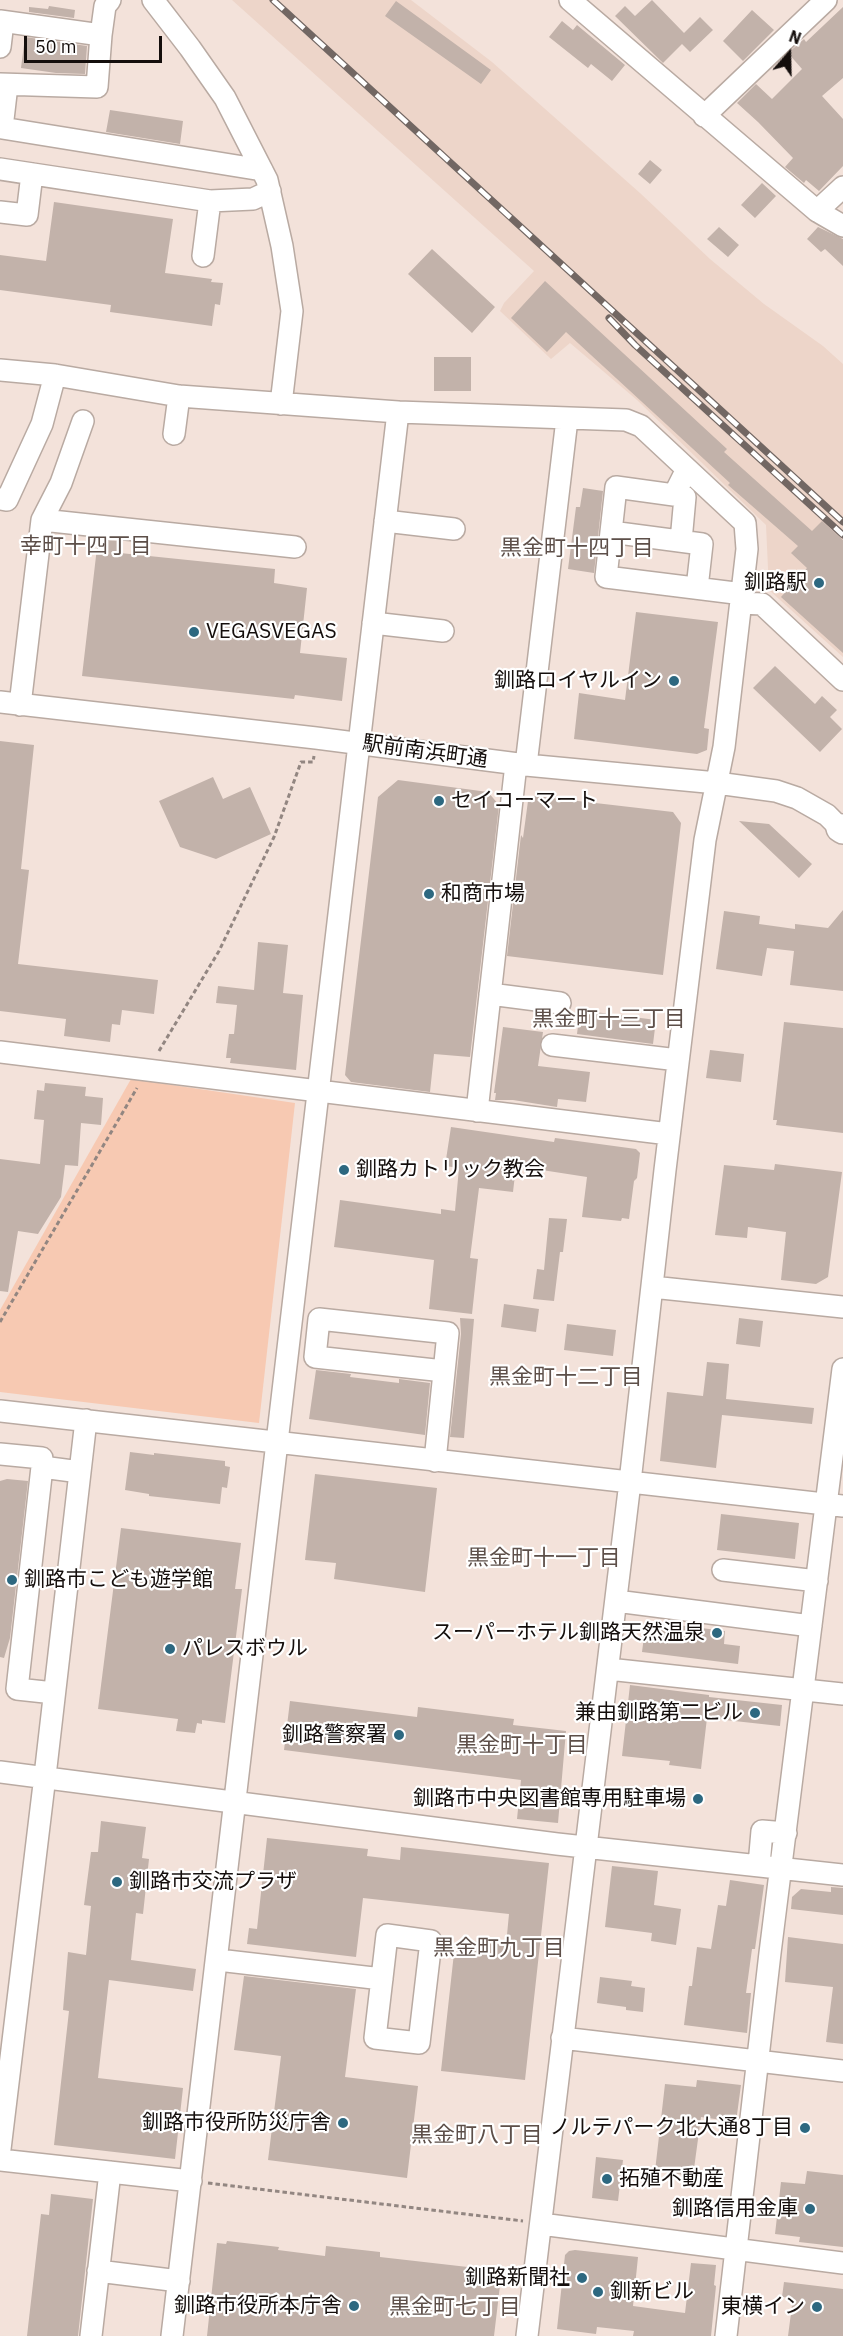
<!DOCTYPE html>
<meta charset="utf-8">
<style>
body{margin:0}
#map{position:relative;width:843px;height:2336px;overflow:hidden;background:#f3e2da;font-family:"IBM Plex Sans",sans-serif}
canvas{display:block}
.north{position:absolute;left:759px;top:24px;width:60px;height:60px;-webkit-text-stroke:4px #fff;paint-order:stroke;rotate:20deg;font-size:16px;font-weight:700;line-height:24px;text-align:center;color:#140e0c}
.north::after{content:'';display:block;margin:auto;width:21px;height:27px;background:#140e0c;clip-path:polygon(50% 0,100% 100%,50% 72%,0 100%)}
.scale{position:absolute;left:24px;top:36px;width:138px;height:27px;box-sizing:border-box;border:3px solid #140e0c;border-top:0;padding-left:8px;font-size:18px;line-height:21px;white-space:nowrap;color:#140e0c;-webkit-text-stroke:4px #fff;paint-order:stroke}
</style>
<div id="map">
<canvas width="843" height="2336"></canvas>
<div class="north">N</div>
<div class="scale">50 m</div>
</div>
<script>
const g = document.querySelector('canvas').getContext('2d');
g.lineJoin = 'round';
function fillPath(path, color) { g.fillStyle = color; g.fill(path, 'evenodd'); }
const shape = rows => new Path2D(rows.map(r => 'M' + r).join(''));
function trace(path, color, width, dash) { g.strokeStyle = color; g.lineWidth = width; g.lineCap = dash ? 'butt' : 'round'; g.setLineDash(dash || []); g.stroke(path); }
function write(font, color, halo, rows, align = 'center') {
  g.font = font + ' "IBM Plex Sans","Noto Sans JP",sans-serif'; g.lineWidth = 4.5; g.setLineDash([]); g.textBaseline = 'middle'; g.strokeStyle = halo; g.fillStyle = color; for (const [text, x, y, turn = 0] of rows) {
    g.save(); g.translate(x, y); g.rotate((+turn || 0) * Math.PI / 180); g.textAlign = isNaN(turn) ? turn : align; if (halo) g.strokeText(text, 0, 0); g.fillText(text, 0, 0); g.restore();
  }
}
const built = shape([
 [232,0,411,0,492,62,640,193,710,259,764,304,823,346,843,364,843,657,769,590,766,525,637,400,570,343,551,359,500,311,504,303,534,271]
]);
const green = shape([
 [131,1079,295,1103,259,1423,0,1392,0,1310]
]);
const building = shape([
 [652,0,684,33,700,17,713,30,690,52,682,44,663,63,615,16,625,6,635,16],
 [396,1,491,70,481,84,385,16],
 [49,6,75,10,74,18,29,12,29,7,48,9],
 [843,7,843,78,822,96,843,119,843,166,819,191,806,180,804,183,785,167,793,158,758,122,737,103,756,84,772,99,802,69,788,53,804,39,806,42],
 [752,10,774,30,743,61,723,41],
 [562,21,573,30,577,25,625,65,612,81,591,64,588,68,549,37],
 [25,37,87,46,85,74,56,73,21,68],
 [110,110,183,121,180,144,106,132],
 [650,160,662,170,650,184,638,174],
 [762,183,776,196,755,218,741,205],
 [54,202,173,219,165,273,212,279,211,282,223,283,220,305,215,304,212,326,110,312,111,305,0,290,0,255,46,261],
 [719,227,739,245,728,257,707,239],
 [818,227,843,239,843,266,825,249,821,252,807,239],
 [432,249,495,307,472,333,408,274],
 [545,281,727,449,724,452,812,531,822,521,843,540,843,653,781,597,807,568,791,553,798,546,728,485,730,483,566,332,547,352,511,318],
 [434,357,471,357,471,391,434,391],
 [583,488,603,491,594,573,568,569,576,507,580,507],
 [98,539,121,541,120,553,275,569,274,583,307,588,300,653,347,658,342,701,295,695,294,699,82,676],
 [636,612,718,622,704,728,709,729,707,750,697,754,574,739,579,693,625,700],
 [775,666,815,704,822,696,837,710,830,717,842,729,820,752,753,688],
 [0,741,34,745,21,869,29,870,18,964,158,980,154,1014,122,1010,120,1025,112,1024,110,1042,64,1036,66,1019,0,1011],
 [213,777,223,799,250,787,271,834,216,859,180,847,159,801],
 [398,780,488,792,499,805,470,1057,434,1054,430,1092,351,1082,345,1075,378,797],
 [535,796,673,812,681,823,663,975,507,956,521,835,523,838,528,801],
 [739,821,769,824,812,864,799,878],
 [843,910,843,991,790,985,794,951,767,948,762,976,716,969,724,911,760,916,759,924,795,929,795,924,828,928],
 [258,942,288,945,283,993,303,995,296,1070,230,1063,231,1058,226,1058,229,1034,234,1034,237,1005,216,1003,218,986,254,990],
 [580,1010,656,1020,653,1044,577,1034],
 [784,1022,843,1028,843,1133,776,1125,777,1120,773,1120],
 [503,1027,543,1032,538,1066,590,1072,586,1102,558,1099,557,1107,513,1100,495,1100,496,1093,494,1093],
 [710,1050,744,1054,741,1082,706,1078],
 [45,1083,86,1087,85,1096,103,1098,101,1125,81,1123,78,1166,65,1165,61,1197,38,1234,18,1231,8,1292,0,1291,0,1159,40,1164,44,1120,34,1119,37,1090,44,1091],
 [451,1127,554,1142,555,1138,636,1149,640,1153,637,1178,634,1181,629,1219,622,1218,621,1221,582,1217,587,1177,516,1166,513,1192,479,1188,470,1258,478,1259,472,1314,429,1309,434,1260,334,1247,336,1232,340,1200,441,1214,441,1209,455,1211,459,1168,445,1166],
 [775,1164,842,1172,828,1277,816,1284,781,1280,786,1232,748,1227,747,1238,715,1235,724,1165,774,1170],
 [549,1218,567,1219,563,1252,560,1252,554,1301,533,1299,537,1269,544,1270],
 [504,1304,539,1309,536,1332,501,1327],
 [460,1318,474,1319,464,1438,450,1437,461,1334],
 [739,1318,763,1321,760,1347,736,1344],
 [567,1324,616,1330,613,1356,564,1350],
 [707,1362,729,1364,726,1399,814,1408,812,1424,722,1415,716,1468,660,1461,667,1392,703,1396],
 [316,1370,351,1374,350,1377,399,1383,399,1379,430,1383,425,1435,309,1419],
 [130,1452,154,1455,154,1453,225,1461,225,1466,230,1467,227,1488,222,1487,220,1504,149,1496,149,1494,125,1490],
 [315,1474,437,1488,425,1592,334,1579,336,1563,305,1560],
 [7,1479,28,1481,10,1638,4,1658,0,1657,0,1481],
 [721,1514,799,1523,795,1559,717,1550],
 [121,1528,241,1543,235,1589,242,1589,225,1723,202,1720,202,1724,197,1723,195,1733,176,1731,178,1719,98,1709],
 [646,1621,725,1631,724,1644,740,1646,738,1664,642,1652],
 [630,1685,709,1695,709,1697,782,1705,780,1726,707,1718,701,1769,669,1765,670,1761,622,1756],
 [290,1701,417,1717,418,1707,514,1719,513,1725,566,1731,558,1823,517,1819,521,1780,284,1750],
 [101,1821,146,1827,142,1858,149,1859,143,1914,136,1913,131,1960,196,1969,193,1991,109,1980,98,2078,183,2088,175,2159,54,2145,69,2011,63,2010,68,1952,86,1955,91,1906,84,1905,91,1852,98,1852],
 [267,1838,368,1849,367,1856,400,1860,401,1847,549,1863,525,2080,441,2071,454,1953,469,1955,471,1941,506,1945,509,1914,363,1898,356,1957,247,1944,249,1928,257,1929],
 [612,1866,658,1871,654,1905,681,1909,676,1945,651,1941,652,1933,605,1927],
 [730,1880,764,1885,755,1949,752,1949,746,1993,751,1993,747,2033,684,2025,689,1986,692,1986,697,1947,711,1949,718,1905,726,1906],
 [831,1887,843,1888,843,1915,791,1909,792,1897,801,1889,831,1892],
 [788,1937,843,1944,843,2044,826,2042,833,1987,785,1982],
 [244,1976,356,1989,345,2077,418,2086,407,2178,268,2160,281,2056,234,2050],
 [600,1977,632,1981,631,1986,645,1988,643,2012,626,2010,626,2007,597,2003],
 [697,2080,741,2085,736,2122,701,2117,693,2176,655,2171,665,2084,696,2087],
 [596,2157,623,2160,618,2201,592,2198],
 [807,2171,843,2175,843,2247,799,2242,800,2237,775,2234,781,2182,805,2184],
 [51,2194,93,2199,78,2336,27,2336,41,2214,49,2215],
 [227,2241,279,2247,278,2250,325,2256,326,2246,380,2252,380,2257,494,2270,493,2276,501,2277,494,2336,207,2336,217,2243,226,2244],
 [575,2250,638,2257,633,2306,685,2313,691,2263,716,2265,714,2285,716,2286,711,2336,633,2336,634,2331,597,2327,596,2334,557,2329,565,2255,569,2251],
 [784,2282,843,2289,843,2336,788,2336,793,2298,782,2297]
]);
const path = shape([
 [159,1051,219,951,274,837,301,762,313,762,314,756],
 [0,1322,137,1088],
 [208,2183,523,2221]
]);
const minor = shape([
 [153,0,190,48,225,98,267,180,282,246,292,311,281,404],
 [570,0,817,211,843,187],
 [0,21,101,35,97,87,0,84],
 [101,35,105,6,110,0],
 [0,47,3,22],
 [7,85,2,128,262,170],
 [704,116,826,0],
 [0,169,210,201,253,199,270,191],
 [817,211,843,226],
 [0,212,27,215,32,174],
 [203,256,210,201],
 [0,370,55,375,179,396,398,412,626,420,641,426,745,523,747,549,724,747,705,840,665,1170,630,1482,527,2336],
 [174,434,179,396],
 [687,469,674,495,616,487,606,577,743,594],
 [674,495,685,497,681,541],
 [0,499,7,500,42,424,55,375],
 [42,520,295,547],
 [385,521,454,529],
 [611,532,702,544,697,588],
 [741,603,762,604,843,680],
 [373,623,443,631],
 [0,702,316,738,526,765,717,783,776,791,797,798,827,815,840,828,843,825],
 [20,705,42,520,61,483,83,421],
 [526,765,567,419],
 [490,994,560,1003],
 [552,1045,678,1060],
 [0,1052,669,1134],
 [477,1111,516,764],
 [652,1287,843,1307],
 [0,1411,843,1506],
 [0,1454,42,1458,42,1467],
 [435,1461,448,1333,319,1319,315,1357,444,1371],
 [723,1570,817,1581],
 [616,1601,811,1626],
 [608,1669,843,1694],
 [54,1693,17,1689,42,1467,80,1472],
 [0,1772,557,1844,843,1875],
 [759,1865,762,1831,786,1833],
 [387,1935,431,1941,419,2043,375,2038,387,1935],
 [218,1960,382,1979],
 [562,2038,843,2071],
 [0,2149,45,1776,86,1420],
 [0,2160,191,2181],
 [541,2224,843,2263],
 [98,2271,179,2281],
 [91,2336,110,2172],
 [172,2336,398,412],
 [726,2336,770,1953,843,1369]
]);
const major = shape([
 [840,828,843,830]
]);
const rail = shape([
 [273,0,843,522],
 [609,318,635,345,843,535]
]);
const markers = [
 [819,583,6,"#2d6880"],
 [194,632,6,"#2d6880"],
 [674,681,6,"#2d6880"],
 [439,801,6,"#2d6880"],
 [429,894,6,"#2d6880"],
 [344,1170,6,"#2d6880"],
 [12,1580,6,"#2d6880"],
 [717,1633,6,"#2d6880"],
 [170,1649,6,"#2d6880"],
 [755,1713,6,"#2d6880"],
 [399,1735,6,"#2d6880"],
 [698,1799,6,"#2d6880"],
 [117,1882,6,"#2d6880"],
 [343,2123,6,"#2d6880"],
 [805,2128,6,"#2d6880"],
 [607,2179,6,"#2d6880"],
 [810,2209,6,"#2d6880"],
 [582,2278,6,"#2d6880"],
 [598,2292,6,"#2d6880"],
 [354,2306,6,"#2d6880"],
 [817,2307,6,"#2d6880"]
];
const poiNames = [
 ["釧路駅",807,583],
 ["VEGASVEGAS",206,632,"left"],
 ["釧路ロイヤルイン",662,681],
 ["セイコーマート",451,801,"left"],
 ["和商市場",441,894,"left"],
 ["釧路カトリック教会",356,1170,"left"],
 ["釧路市こども遊学館",24,1580,"left"],
 ["スーパーホテル釧路天然温泉",705,1633],
 ["パレスボウル",182,1649,"left"],
 ["兼由釧路第二ビル",743,1713],
 ["釧路警察署",387,1735],
 ["釧路市中央図書館専用駐車場",686,1799],
 ["釧路市交流プラザ",129,1882,"left"],
 ["釧路市役所防災庁舎",331,2123],
 ["ノルテパーク北大通8丁目",793,2128],
 ["拓殖不動産",619,2179,"left"],
 ["釧路信用金庫",798,2209],
 ["釧路新聞社",570,2278],
 ["釧新ビル",610,2292,"left"],
 ["釧路市役所本庁舎",342,2306],
 ["東横イン",805,2307]
];
const streetNames = [
 ["駅前南浜町通",425,752,8]
];
const neighbourhoodNames = [
 ["幸町十四丁目",86,547],
 ["黒金町十四丁目",577,549],
 ["黒金町十三丁目",609,1020],
 ["黒金町十二丁目",566,1378],
 ["黒金町十一丁目",544,1559],
 ["黒金町十丁目",522,1746],
 ["黒金町九丁目",499,1949],
 ["黒金町八丁目",477,2136],
 ["黒金町七丁目",455,2308]
];
fillPath(built, '#edd5c9');
fillPath(green, '#f7c9b2');
fillPath(building, '#c2b2aa');
trace(minor, '#b9aaa2', 24);
trace(major, '#b9aaa2', 30);
trace(path, '#928681', 3, [4.5, 3]);
trace(minor, '#fff', 21);
trace(major, '#fff', 27);
trace(rail, '#726763', 7);
trace(rail, '#fff', 4.5, [14]);
for (const [x, y, r, color] of markers) { const dot = new Path2D(); dot.arc(x, y, r, 0, 2 * Math.PI); g.fillStyle = color; g.fill(dot); trace(dot, '#fff', 2); }
write('21px', '#140e0c', '#fff', poiNames, 'right');
write('21px', '#140e0c', '#fff', streetNames);
write('22px', '#5d4f49', '#fff', neighbourhoodNames);
</script>
